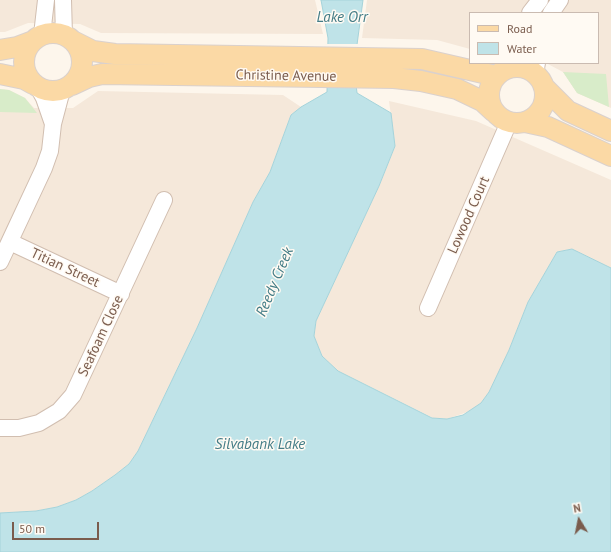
<!DOCTYPE html>
<style>
body{margin:0}
#map{position:relative;width:611px;height:552px;overflow:hidden;background:#fdf6ec;font-family:"PT Sans",sans-serif}
canvas{display:block}
.legend{position:absolute;left:469px;top:12px;width:130px;height:52px;box-sizing:border-box;background:#fffaf3;border:1px solid #cabbb1;margin:0;padding:5px 7px;list-style:none;font-size:12px;color:#7a5c4d}
.legend li{display:flex;align-items:center;gap:8px;height:20px}
.legend b{width:20px;border:1px solid #cabbb1}
.north{position:absolute;left:559px;top:500px;width:40px;height:40px;-webkit-text-stroke:3px #fffaf3;paint-order:stroke;rotate:350deg;font-size:11px;font-weight:700;line-height:16px;text-align:center;color:#7a5c4d}
.north::after{content:'';display:block;margin:auto;width:14px;height:18px;background:#7a5c4d;clip-path:polygon(50% 0,100% 100%,50% 72%,0 100%)}
.scale{position:absolute;left:12px;top:522px;width:87px;height:18px;box-sizing:border-box;border:2px solid #7a5c4d;border-top:0;padding-left:5px;font-size:12px;line-height:14px;white-space:nowrap;color:#7a5c4d;-webkit-text-stroke:3px #fffaf3;paint-order:stroke}
</style>
<div id="map">
<canvas width="611" height="552"></canvas>
<ul class="legend">
<li><b style="height:5px;background:#fbd9a5"></b>Road</li>
<li><b style="height:11px;background:#bfe3e8"></b>Water</li>
</ul>
<div class="north">N</div>
<div class="scale">50 m</div>
</div>
<script>
const g = document.querySelector('canvas').getContext('2d');
g.lineJoin = 'round';
function fillPath(path, color) { g.fillStyle = color; g.fill(path, 'evenodd'); }
const shape = rows => new Path2D(rows.map(r => 'M' + r).join(''));
function trace(path, color, width, dash) { g.strokeStyle = color; g.lineWidth = width; g.lineCap = dash ? 'butt' : 'round'; g.setLineDash(dash || []); g.stroke(path); }
function write(font, color, halo, rows, align = 'center') {
  g.font = font + ' "PT Sans",sans-serif'; g.lineWidth = 3; g.setLineDash([]); g.textBaseline = 'middle'; g.strokeStyle = halo; g.fillStyle = color; for (const [text, x, y, turn = 0] of rows) {
    g.save(); g.translate(x, y); g.rotate((+turn || 0) * Math.PI / 180); g.textAlign = isNaN(turn) ? turn : align; if (halo) g.strokeText(text, 0, 0); g.fillText(text, 0, 0); g.restore();
  }
}
const residential = shape([
 [0,0,315,0,323,34,101,33,80,24,28,23,5,32,0,32],
 [367,0,611,0,611,108,577,93,563,72,546,63,598,63,598,13,470,13,470,49,437,40,362,38],
 [0,89,9,90,25,98,34,108,73,108,98,91,283,95,301,107,291,115,270,172,253,202,197,328,138,451,129,464,115,475,92,491,76,500,57,507,36,511,3,513,0,513],
 [389,101,476,121,611,180,611,268,572,249,557,252,528,302,509,350,489,392,481,403,473,410,447,419,433,418,338,371,322,356,314,336,316,321,379,186,395,146]
]);
const green = shape([
 [563,72,606,74,609,107,577,93],
 [0,89,9,90,25,98,37,113,0,112]
]);
const water = shape([
 [321,0,363,0,354,67,357,93,391,113,395,146,379,186,316,321,314,336,322,356,338,371,432,418,447,419,463,415,481,403,489,392,509,350,528,302,557,252,572,249,611,268,611,552,0,552,0,513,36,511,57,507,76,500,92,491,115,475,129,464,138,451,197,328,253,202,270,172,291,115,301,107,327,92,328,38,321,0]
]);
const pier = shape([
 [326,44,359,44,356,63,326,64]
]);
const minor = shape([
 [63,0,64,35],
 [530,13,540,0],
 [551,13,560,0],
 [42,35,46,0],
 [512,67,514,63],
 [535,73,537,63],
 [38,87,44,98,53,124],
 [10,242,121,294],
 [0,262,44,168,50,151,53,124,62,90],
 [428,308,509,122],
 [0,428,19,428,39,423,59,411,73,395,164,200]
]);
const major = shape([
 '24 62a29 29 0 1 1 58 0a29 29 0 1 1-58 0Z',
 [73,41,93,51,115,54,422,59,496,76],
 [0,50,17,47,33,41],
 '489 95a28 28 0 1 1 56 0a28 28 0 1 1-56 0Z',
 [0,74,24,79,33,84],
 [72,85,89,77,102,74,394,78,421,81,457,89,482,101,494,112],
 [545,88,568,111,611,131],
 [525,122,548,127,611,156]
]);
const streetNames = [
 ["Christine Avenue",286,76,1],
 ["Lowood Court",469,215,-66],
 ["Titian Street",65,268,25],
 ["Seafoam Close",101,336,-65]
];
const waterNames = [
 ["Lake Orr",342,18],
 ["Reedy Creek",275,282,-67],
 ["Silvabank Lake",260,445]
];
fillPath(residential, '#f5e8da');
fillPath(green, '#d8ecc9');
fillPath(water, '#bfe3e8');
trace(water, '#a5d3da', 1);
fillPath(pier, '#fdf6ec');
trace(minor, '#d1beb0', 18);
trace(major, '#dad1cd', 22);
trace(minor, '#fff', 16);
trace(major, '#fbd9a5', 20);
write('14px', '#7a5c4d', '#fffaf3', streetNames);
write('italic 15px', '#437c86', '#fffaf3', waterNames);
</script>
